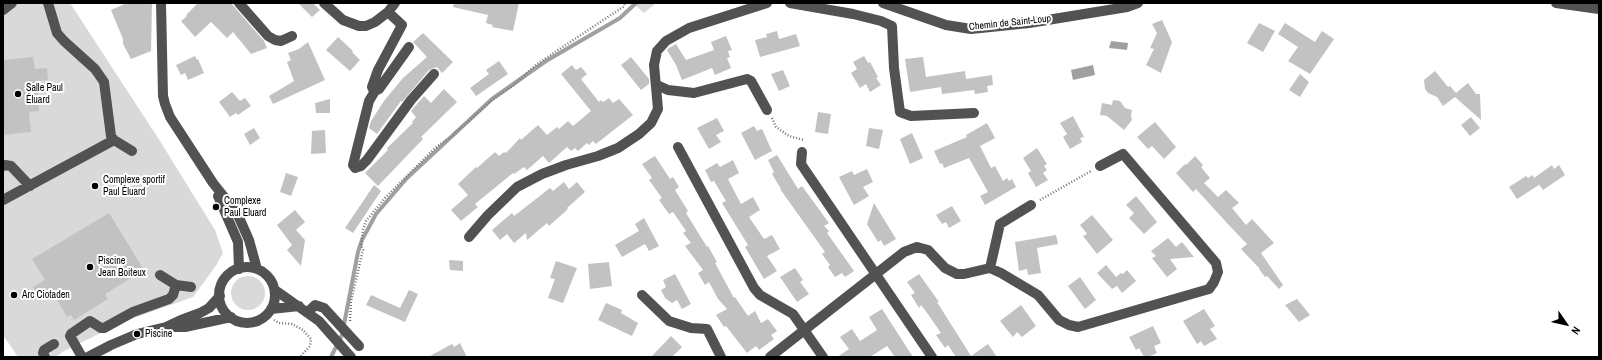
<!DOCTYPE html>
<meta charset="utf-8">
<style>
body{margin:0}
#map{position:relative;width:1602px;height:360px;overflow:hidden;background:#fff;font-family:"Archivo Narrow",sans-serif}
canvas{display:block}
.frame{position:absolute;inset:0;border:4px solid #000;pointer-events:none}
.north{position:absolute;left:1546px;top:304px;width:40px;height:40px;-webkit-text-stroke:3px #fff;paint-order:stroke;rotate:124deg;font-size:11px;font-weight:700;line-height:16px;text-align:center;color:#000}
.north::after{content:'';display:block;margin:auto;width:14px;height:18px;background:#000;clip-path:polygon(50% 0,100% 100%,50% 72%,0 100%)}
</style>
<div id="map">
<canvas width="1602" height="360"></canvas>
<div class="frame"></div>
<div class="north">N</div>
</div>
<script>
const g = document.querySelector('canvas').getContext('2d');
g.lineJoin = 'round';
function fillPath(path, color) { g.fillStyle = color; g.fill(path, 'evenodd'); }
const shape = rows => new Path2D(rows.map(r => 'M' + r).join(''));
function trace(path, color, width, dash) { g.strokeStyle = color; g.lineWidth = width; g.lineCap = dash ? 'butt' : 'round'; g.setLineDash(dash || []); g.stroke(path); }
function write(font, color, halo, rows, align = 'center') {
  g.font = font + ' "Archivo Narrow",sans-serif'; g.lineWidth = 4; g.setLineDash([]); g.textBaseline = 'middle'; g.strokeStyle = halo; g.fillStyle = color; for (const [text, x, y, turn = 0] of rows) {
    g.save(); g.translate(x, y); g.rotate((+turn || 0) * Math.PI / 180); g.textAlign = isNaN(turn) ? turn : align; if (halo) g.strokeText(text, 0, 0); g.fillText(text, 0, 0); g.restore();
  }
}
const green = shape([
 [3,3,70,3,160,141,215,230,223,253,215,267,193,297,125,321,64,351,56,357,18,357,3,335],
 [633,3,656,3,644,13],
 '231 293a17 17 0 1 1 34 0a17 17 0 1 1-34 0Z'
]);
const water = shape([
 [1111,41,1128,43,1127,50,1109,48],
 [1093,65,1095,75,1073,80,1071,70]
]);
const stream = shape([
 [331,357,342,335,358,252,362,240,376,214,407,178,492,99,546,61,620,18,636,3]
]);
const building = shape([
 [127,3,152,3,151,51,131,59,123,44,123,39,111,10],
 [198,3,231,3,264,41,267,48,251,54,233,32,227,38,211,22,195,37,181,21,187,16,186,15],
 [298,3,313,3,320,10,312,17],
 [454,3,519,3,513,31,492,27,493,25,486,23,488,15,453,7],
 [1162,20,1172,42,1161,73,1146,65,1154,49,1150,48,1157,33,1152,24],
 [1259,23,1275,31,1263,52,1247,43],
 [1285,23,1315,42,1322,31,1334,39,1310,74,1288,61,1298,47,1278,34],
 [777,31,779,39,796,34,800,46,760,57,755,40,767,37,766,34],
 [423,33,453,62,442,73,437,67,429,70,402,102,401,101,377,134,369,128,371,121,384,101,403,78,427,57,413,42],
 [726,36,732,50,728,51,730,57,727,58,731,68,715,75,712,68,682,80,676,65,667,50,669,48,676,44,686,60,714,50,711,42],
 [338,37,353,51,352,52,360,60,350,71,326,50],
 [308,42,325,80,273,104,269,96,294,81,287,62,291,60,288,53,299,49],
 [195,56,197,60,198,59,204,73,188,80,185,73,181,75,176,65],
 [864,56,868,63,870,62,878,77,876,78,881,85,870,92,866,84,860,88,851,73,857,69,853,62],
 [33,57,35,69,47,68,48,80,37,81,39,111,29,112,31,132,3,135,3,60],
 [631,57,649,79,649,84,641,90,621,65],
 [923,57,926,77,965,71,966,79,992,75,993,85,987,86,988,92,975,94,974,90,942,94,941,87,910,92,905,59],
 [499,61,508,74,476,96,470,88,489,74,486,70],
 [572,65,576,70,581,67,587,74,581,79,599,102,601,100,603,102,609,98,613,103,619,99,633,115,596,144,593,141,589,145,587,143,578,151,575,148,571,151,567,147,549,163,543,156,527,170,524,167,514,174,513,173,475,204,478,207,461,221,451,210,468,195,458,184,476,167,477,168,495,152,499,156,504,152,506,153,520,138,521,140,538,125,547,135,557,127,559,129,568,121,573,126,591,111,561,74],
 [783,70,790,86,779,91,771,74],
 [1435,71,1448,87,1450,86,1456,93,1468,83,1476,94,1480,94,1481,120,1455,97,1443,106,1437,97,1428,93,1425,89,1424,80],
 [1300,74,1309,82,1300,97,1289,90],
 [444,89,457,102,421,137,423,139,378,186,365,173,388,150,387,148,413,123,412,122,416,117,411,111,424,96,431,103],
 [232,92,240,101,245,98,251,106,238,115,236,113,230,117,219,102],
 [330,99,330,113,316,113,315,103],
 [1113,100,1120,101,1125,108,1132,110,1131,116,1132,120,1124,130,1107,116,1100,115,1102,103,1112,105],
 [818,112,831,114,828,134,815,132],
 [1073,116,1084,137,1080,138,1082,142,1070,149,1063,137,1067,134,1060,123],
 [1471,117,1480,128,1470,136,1461,125],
 [717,118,724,131,716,135,721,142,709,149,697,128],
 [1155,122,1176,147,1164,159,1152,146,1148,149,1137,137],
 [987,123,995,138,980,146,991,168,995,166,1003,181,1007,178,1009,181,1012,179,1016,187,985,205,980,196,988,192,969,158,944,168,942,163,940,164,934,151,967,137,966,135],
 [754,126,757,131,762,129,772,151,755,160,741,133],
 [254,128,260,138,250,145,244,134],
 [869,128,883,130,879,149,866,146],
 [325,130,326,153,311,154,312,131],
 [912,133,923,158,910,164,900,139],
 [1037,148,1047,164,1044,166,1047,170,1043,173,1048,180,1036,187,1028,173,1031,171,1023,158],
 [777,155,798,189,802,186,829,223,824,226,829,231,827,233,854,271,845,277,842,273,835,277,828,267,830,265,822,254,825,252,780,189,781,189,772,174,774,172,768,160],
 [655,156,670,179,673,177,679,187,675,190,688,211,686,213,707,247,708,246,717,262,715,263,734,298,735,297,748,316,755,311,761,323,768,319,777,331,771,335,774,339,759,350,756,346,747,353,726,326,724,327,716,315,727,309,718,299,709,282,705,285,698,273,703,270,685,246,691,243,683,233,686,231,673,212,669,214,659,200,662,198,649,180,652,178,642,164],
 [1195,156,1203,165,1201,167,1210,178,1204,183,1218,197,1226,190,1239,203,1232,208,1246,225,1252,219,1274,243,1261,253,1283,285,1279,289,1267,276,1265,277,1259,269,1260,269,1241,249,1247,244,1226,222,1196,189,1193,192,1176,173,1185,164,1186,165],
 [733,160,739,173,728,179,741,204,753,197,760,210,749,217,764,239,772,235,780,249,767,256,777,271,764,279,745,247,748,245,722,203,726,201,714,181,711,182,705,170,717,163,720,167],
 [1552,165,1554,169,1559,165,1565,175,1543,190,1538,183,1539,185,1517,199,1509,187,1526,176,1528,178,1533,175,1534,178],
 [867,169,873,182,863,187,869,196,854,205,839,177,852,171,854,175],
 [286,173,298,177,291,196,280,192],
 [564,182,569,189,577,182,585,192,567,208,568,209,549,226,547,223,527,240,526,233,514,243,507,234,500,240,492,230,512,213,514,216,550,188,553,191],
 [374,185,381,191,353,233,345,228],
 [1136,196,1157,222,1144,234,1129,218,1134,213,1126,205],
 [874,203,896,239,884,246,881,240,878,242,867,224],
 [952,206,961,221,949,228,946,222,942,224,936,215],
 [295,210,305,222,296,230,305,240,301,266,287,250,292,245,277,225],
 [109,213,144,270,105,294,108,299,74,320,71,315,67,317,51,289,39,297,33,287,45,280,32,259],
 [1092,215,1113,240,1097,254,1083,236,1087,234,1080,225],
 [644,218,659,246,649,251,645,244,622,257,615,245,639,231,635,224],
 [1056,235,1058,244,1037,248,1041,273,1028,275,1027,269,1019,271,1015,242],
 [1168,238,1176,247,1182,242,1194,257,1170,259,1177,269,1167,277,1152,258,1156,256,1151,251],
 [449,260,463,261,463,271,450,270],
 [556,261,577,268,563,303,548,298,555,279,550,278],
 [609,262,612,286,590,289,588,264],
 [1106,265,1116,277,1121,273,1123,274,1127,270,1136,281,1122,293,1117,286,1112,289,1097,273],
 [795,268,803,280,800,282,809,294,797,302,780,277],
 [675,274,691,304,682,309,677,300,672,303,665,298,661,290,666,287,663,280],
 [919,274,939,302,937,302,971,356,988,344,997,357,956,357,948,345,945,348,936,335,941,333,925,310,921,305,919,308,911,295,915,293,907,282],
 [1080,277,1096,300,1085,309,1068,286],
 [409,290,418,294,405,322,366,305,371,295,400,308],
 [1297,299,1310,315,1299,322,1285,305],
 [606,303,622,310,621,313,638,323,632,336,598,320],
 [1021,305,1036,326,1022,337,1017,332,1013,337,1000,321],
 [882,309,913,357,895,357,887,346,870,357,837,357,849,349,840,337,852,329,860,341,877,330,869,317],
 [1204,309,1215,326,1210,329,1217,339,1204,346,1201,341,1197,344,1183,321],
 [1153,326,1161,343,1154,346,1157,353,1148,357,1144,357,1139,348,1136,350,1129,337],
 [671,336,682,347,672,357,651,357],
 [460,343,467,357,428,357,452,344,454,347]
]);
const path = shape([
 [772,118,776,127,789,136,804,140],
 [1040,200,1091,171],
 [274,320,279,323,292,324,303,330,311,339,310,346,300,357],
 [350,321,351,301,363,250,361,245,363,230,366,221,385,198,435,148,452,136,492,100,514,85,537,64,623,7,625,3]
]);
const minor = shape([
 [48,3,57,33,64,41,95,69,104,82,111,136,114,140,132,151],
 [161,3,163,96,165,104,170,117,213,183,237,213,249,240,257,269],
 [239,3,268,36,275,40,281,41,292,36],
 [324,3,343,20,359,26,366,26,375,22,388,12,395,3],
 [790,3,853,14,881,21,892,26,894,68,900,112,911,116,974,113],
 [883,3,946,25,971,29,1029,23,1127,7,1138,3],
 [1556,3,1599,9],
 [3,10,12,3],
 [388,12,402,25,378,70,372,87,373,89,375,91,379,89,409,47],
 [657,85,668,90,694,93,747,79,751,81,767,110],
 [375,91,369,101,353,165,355,168,361,166,367,160,411,100,434,74],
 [678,147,754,288,760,295,793,314,823,357],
 [802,152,801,164,932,357],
 [3,166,5,165,11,166,30,186],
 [218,196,238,242,239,269],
 [3,200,114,140],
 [469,237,488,215,517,187,542,174,566,165,598,156,618,148,639,134,651,123,658,109,654,65,657,51,666,41,689,28,767,3],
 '219 295a28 28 0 1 1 56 0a28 28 0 1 1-56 0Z',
 [990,268,1000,224,1031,205],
 [160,275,176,285,191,287],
 [275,290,319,321,351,357],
 [642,295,669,321,691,328,707,329,721,357],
 [271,309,299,306],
 [308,312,315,305,324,308,359,346],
 [170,327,185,327,231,317],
 [45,357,43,353,44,350,54,344],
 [82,357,70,336,71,334,90,321,101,328,104,328,133,312,169,299,173,295,176,285],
 [88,357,111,345,137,334,166,327,181,320,200,313,209,308,220,296],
 [770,357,904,252,917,247,928,250,945,268,957,274,964,274,990,268,1001,273,1038,295,1059,320,1069,325,1078,327,1209,289,1214,282,1218,272,1216,263,1123,154,1100,166]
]);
const markers = [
 [18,94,4,"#000"],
 [95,186,4,"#000"],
 [216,207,4,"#000"],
 [90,267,4,"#000"],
 [14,295,4,"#000"],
 [137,334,4,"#000"]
];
const streetNames = [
 ["Chemin de Saint-Loup",1010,23,-6]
];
const poiNames = [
 ["Salle Paul",26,88],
 ["Éluard",26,100],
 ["Complexe sportif",103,180],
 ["Paul Éluard",103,192],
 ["Complexe",224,201],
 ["Paul Eluard",224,213],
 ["Piscine",98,261],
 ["Jean Boiteux",98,273],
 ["Arc Ciotaden",22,295],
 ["Piscine",145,334]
];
fillPath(green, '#d9d9d9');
fillPath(water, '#a0a0a0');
trace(stream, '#a0a0a0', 4);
fillPath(building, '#c2c2c2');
trace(path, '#747474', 2.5, [1, 2]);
trace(minor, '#525252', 10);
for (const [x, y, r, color] of markers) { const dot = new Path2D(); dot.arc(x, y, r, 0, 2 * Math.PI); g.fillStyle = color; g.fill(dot); trace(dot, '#fff', 1.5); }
write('10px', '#000', '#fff', streetNames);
write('10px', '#000', '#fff', poiNames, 'left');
</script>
